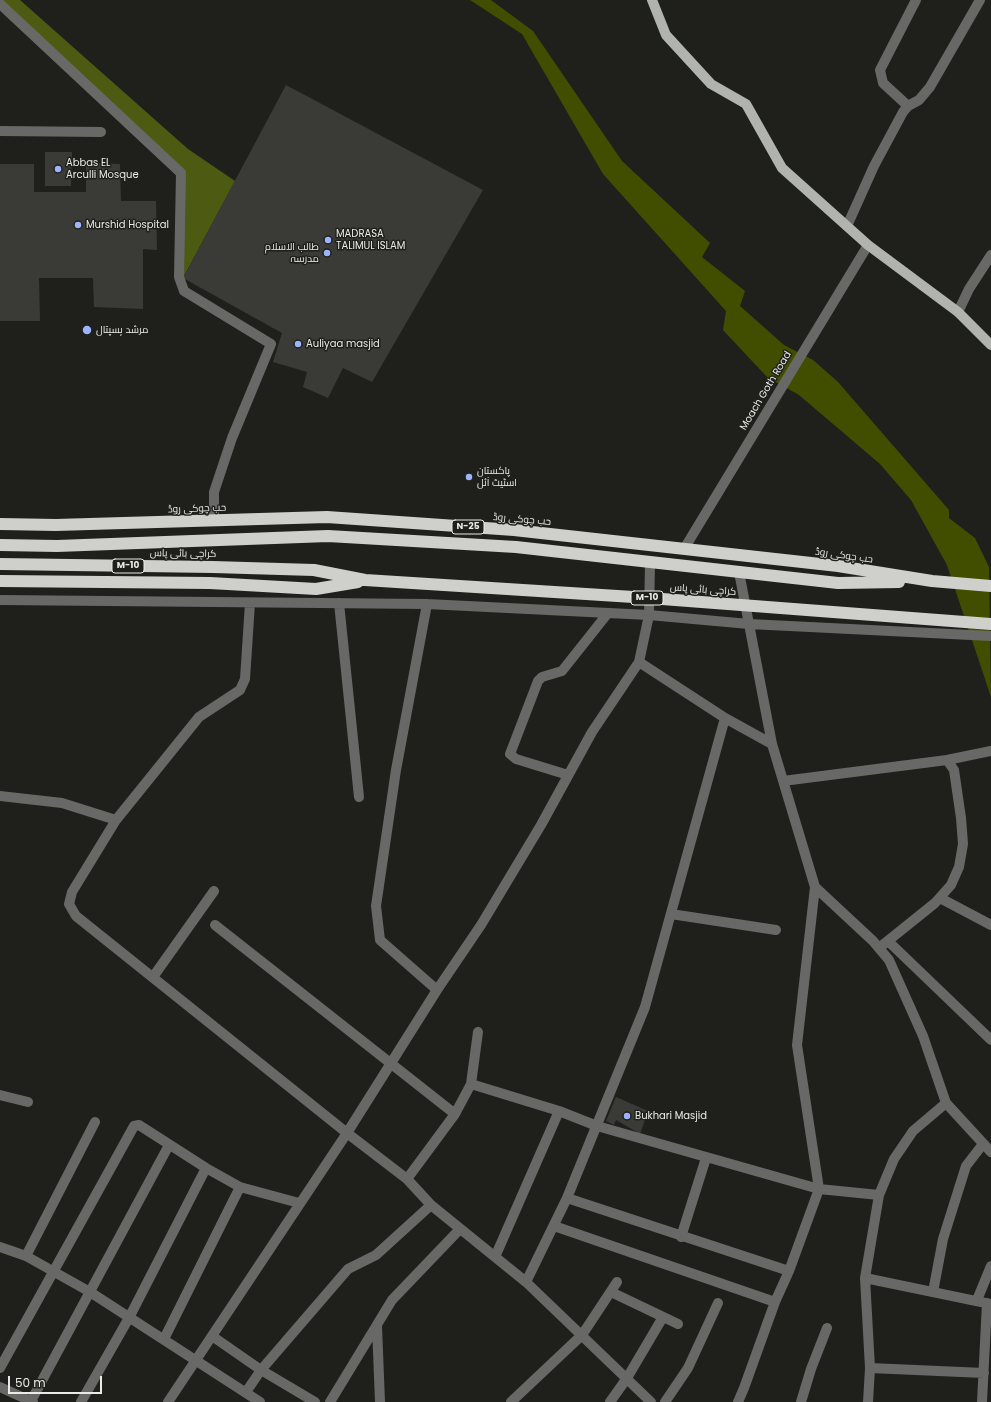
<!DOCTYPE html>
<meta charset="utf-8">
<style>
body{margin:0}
#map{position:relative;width:991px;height:1402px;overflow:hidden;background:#1f201c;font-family:Poppins,sans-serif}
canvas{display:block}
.scale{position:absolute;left:8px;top:1376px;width:94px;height:18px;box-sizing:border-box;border:2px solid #eaebe8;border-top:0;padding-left:5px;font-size:12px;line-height:14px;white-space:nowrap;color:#eaebe8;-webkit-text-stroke:3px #1f201c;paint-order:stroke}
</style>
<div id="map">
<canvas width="991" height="1402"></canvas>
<div class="scale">50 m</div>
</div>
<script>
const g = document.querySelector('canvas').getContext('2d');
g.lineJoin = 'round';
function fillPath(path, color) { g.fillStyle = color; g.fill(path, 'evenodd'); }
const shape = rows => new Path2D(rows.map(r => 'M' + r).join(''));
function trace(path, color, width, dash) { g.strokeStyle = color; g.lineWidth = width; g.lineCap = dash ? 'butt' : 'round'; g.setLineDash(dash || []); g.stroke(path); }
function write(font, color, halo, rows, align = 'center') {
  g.font = font + ' Poppins,Cairo,sans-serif'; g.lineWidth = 3; g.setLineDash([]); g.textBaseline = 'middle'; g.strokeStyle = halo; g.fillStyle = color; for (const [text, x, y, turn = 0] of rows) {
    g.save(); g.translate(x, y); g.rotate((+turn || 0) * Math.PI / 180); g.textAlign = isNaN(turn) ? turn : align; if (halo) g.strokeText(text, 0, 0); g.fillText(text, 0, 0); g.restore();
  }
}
const forest = shape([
 [0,0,20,0,188,149,235,181,183,278,183,171]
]);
const water = shape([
 [470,0,491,0,533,31,622,161,710,243,702,257,745,291,740,306,784,345,813,360,838,382,949,510,949,518,975,538,989,567,991,697,947,565,911,500,880,464,799,395,767,377,723,330,726,311,603,174,522,34]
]);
const building = shape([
 [286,85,483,190,372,382,343,368,328,398,303,387,307,372,273,362,282,333,183,278],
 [45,152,72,152,71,186,45,186],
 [86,163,120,164,121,201,156,201,157,250,143,249,143,309,94,307,93,278,39,278,40,321,0,321,0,164,34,164,34,192,86,192],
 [616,1097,648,1111,640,1134,616,1120,614,1125,606,1121]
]);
const minor = shape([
 [0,4,181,173,179,277,184,291,271,344,232,438,214,492,214,521],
 [908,106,883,83,880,70,916,0],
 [0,131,101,132],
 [847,226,874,166,903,112,908,106,919,100,930,87,980,0],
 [958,312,969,289,991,255],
 [684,549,868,245],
 [0,600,427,604,649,615,749,624,991,636],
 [339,603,359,797],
 [427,604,396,770,376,906,380,940,437,990],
 [639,662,725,718,772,744],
 [568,775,516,759,510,754,538,681,542,677,562,671,608,613],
 [783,781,947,760,991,751],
 [0,796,62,803,116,820,72,892,69,904,76,916,347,1133,407,1179,431,1205,526,1282],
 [116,820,199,717,240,690,245,679,250,603],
 [815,887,873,941,889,960,923,1036,946,1103,991,1152],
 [940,898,991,925],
 [671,914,776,930],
 [215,925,455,1114],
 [888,941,991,1040],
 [879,948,935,903,951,885,959,867,963,844,961,818,954,770,947,760],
 [153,977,214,891],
 [471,1084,559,1111,597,1126,819,1189,879,1195],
 [0,1095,28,1102],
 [407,1179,455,1114,471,1084,478,1032],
 [567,1198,789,1271],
 [554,1226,775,1302],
 [681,1237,706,1158],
 [0,1247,26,1256,90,1292,260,1402],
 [26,1256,95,1122],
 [495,1257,559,1111],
 [865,1278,991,1304],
 [611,1292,678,1324],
 [933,1292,943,1239,966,1166,983,1144],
 [977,1300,991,1266],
 [377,1326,380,1402],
 [212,1336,261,1370,315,1402],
 [164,1339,240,1187],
 [0,1368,134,1126,139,1125,206,1168,240,1187,299,1203],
 [870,1368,984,1373],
 [0,1387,33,1402],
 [246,1392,261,1370,348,1269,376,1255,431,1205],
 [31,1401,169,1145],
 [81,1402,130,1316,206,1168],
 [168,1402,347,1133,437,990,481,925,541,825,592,732,639,662,649,615,650,563],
 [330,1402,392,1300,460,1229],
 [511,1402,582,1335,617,1282],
 [610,1402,627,1378,663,1317],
 [651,1402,526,1282,567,1198,645,1007,725,718],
 [665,1402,688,1368,718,1303],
 [738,1402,744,1388,775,1302,789,1271,819,1189,797,1045,815,887,772,744,739,572],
 [801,1402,811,1369,827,1328],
 [868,1402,870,1368,865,1278,879,1195,894,1159,913,1131,946,1103],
 [982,1402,987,1303]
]);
const major = shape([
 [652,0,666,35,711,84,746,104,782,168,868,245,958,312,991,345]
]);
const highway = shape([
 [0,524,56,525,327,517,514,530,838,566,932,581,991,586],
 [0,545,57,546,328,536,516,547,838,583,899,582],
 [0,564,213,567,314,570,365,580,649,598,991,624],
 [0,581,210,583,316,589,358,582]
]);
const markers = [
 [58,169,4,"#9cb4fd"],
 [78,225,4,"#9cb4fd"],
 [328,240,4,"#9cb4fd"],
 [327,253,4,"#9cb4fd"],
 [87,330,5,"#9cb4fd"],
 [298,344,4,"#9cb4fd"],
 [469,477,4,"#9cb4fd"],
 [627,1116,4,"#9cb4fd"]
];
const shields = [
 [468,527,32],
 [128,566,32],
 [647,598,32]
];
const shieldNames = [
 ["N-25",468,527],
 ["M-10",128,566],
 ["M-10",647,598]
];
const poiNames = [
 ["Abbas EL",66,163],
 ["Arculli Mosque",66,175],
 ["Murshid Hospital",86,225],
 ["MADRASA",336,234],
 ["TALIMUL ISLAM",336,246],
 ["طالب الاسلام",319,247,"right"],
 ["مدرسہ",319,259,"right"],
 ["مرشد ہسپتال",96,330],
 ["Auliyaa masjid",306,344],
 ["پاکستان",477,471],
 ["اسٹیٹ آئل",477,483],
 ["Bukhari Masjid",635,1116]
];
const streetNames = [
 ["Moach Goth Road",766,391,-59],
 ["حب چوکی روڈ",197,509,-2],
 ["حب چوکی روڈ",522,520,5],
 ["کراچی بائی پاس",183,554,1],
 ["حب چوکی روڈ",844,556,8],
 ["کراچی بائی پاس",703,590,4]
];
fillPath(forest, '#4d5a12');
fillPath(water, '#414e00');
fillPath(building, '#3a3b37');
trace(minor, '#686967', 10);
trace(major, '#b1b3ae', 10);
trace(highway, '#cfd0cb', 12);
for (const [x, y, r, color] of markers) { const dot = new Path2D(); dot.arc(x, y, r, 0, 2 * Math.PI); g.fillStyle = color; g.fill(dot); trace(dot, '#1f201c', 1.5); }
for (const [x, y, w] of shields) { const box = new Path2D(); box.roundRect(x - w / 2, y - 7, w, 14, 3); g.fillStyle = '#1f201c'; g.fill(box); trace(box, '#eaebe8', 1); }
write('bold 9px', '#eaebe8', null, shieldNames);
write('10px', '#eaebe8', '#1f201c', poiNames, 'left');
write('10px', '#eaebe8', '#1f201c', streetNames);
</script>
